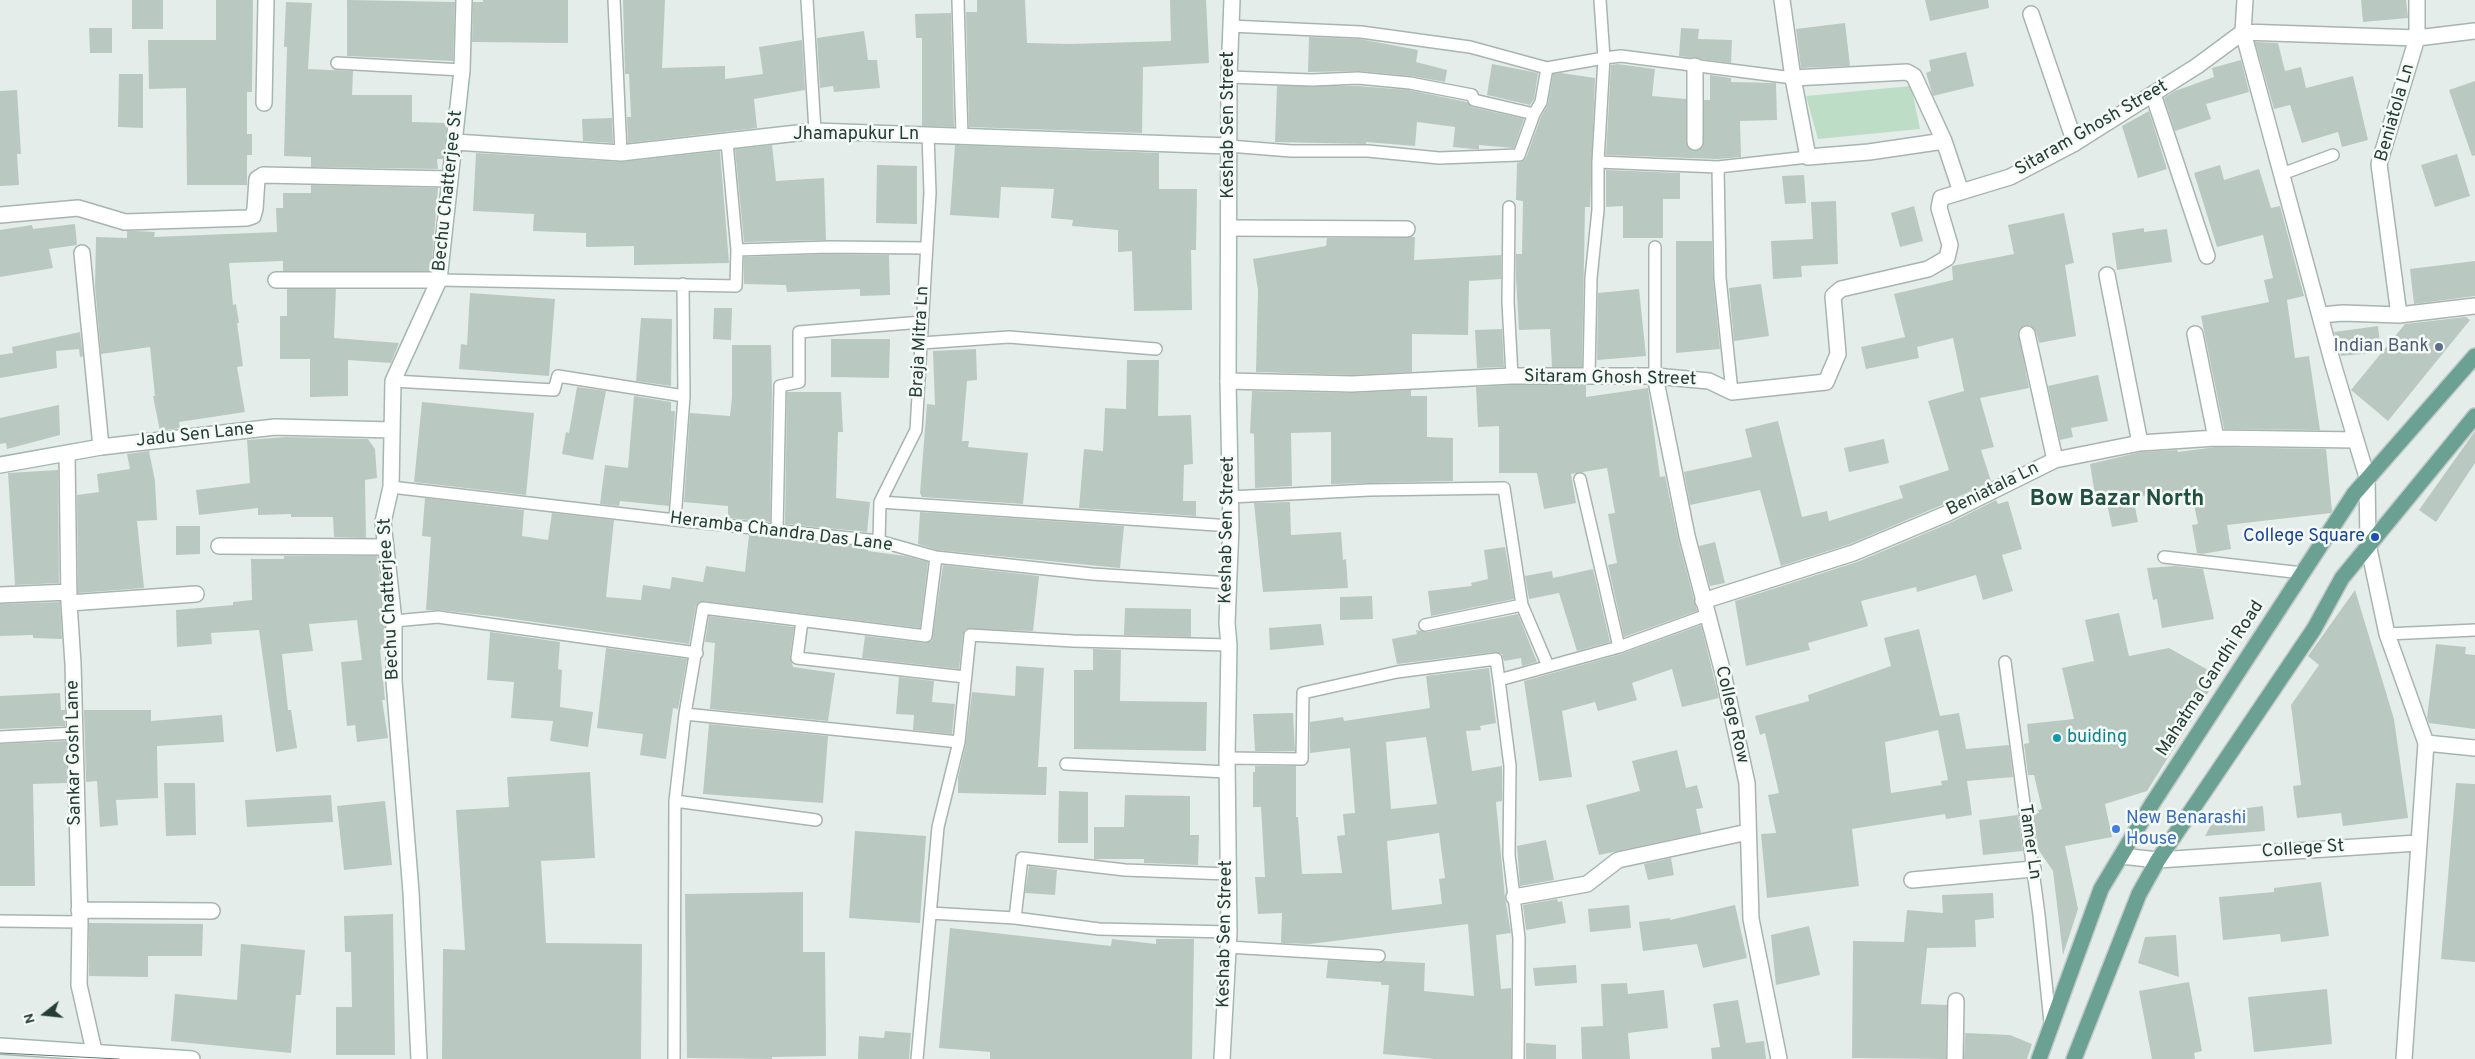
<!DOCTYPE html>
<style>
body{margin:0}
#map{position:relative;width:2475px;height:1059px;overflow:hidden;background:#e4ede9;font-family:Overpass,sans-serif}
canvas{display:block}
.north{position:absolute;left:20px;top:989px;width:50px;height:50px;-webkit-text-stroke:4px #f5faf7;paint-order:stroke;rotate:254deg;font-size:14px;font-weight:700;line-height:20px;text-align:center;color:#243e37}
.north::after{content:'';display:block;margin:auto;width:18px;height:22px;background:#243e37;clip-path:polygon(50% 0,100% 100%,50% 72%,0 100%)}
</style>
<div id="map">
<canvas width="2475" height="1059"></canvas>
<div class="north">N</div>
</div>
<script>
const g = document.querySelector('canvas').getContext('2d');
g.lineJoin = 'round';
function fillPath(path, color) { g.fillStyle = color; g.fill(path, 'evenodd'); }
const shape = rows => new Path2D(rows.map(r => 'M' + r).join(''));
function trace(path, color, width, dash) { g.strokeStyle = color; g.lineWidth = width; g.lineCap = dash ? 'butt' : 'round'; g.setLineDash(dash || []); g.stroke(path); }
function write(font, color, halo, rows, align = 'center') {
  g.font = font + ' Overpass,sans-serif'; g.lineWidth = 5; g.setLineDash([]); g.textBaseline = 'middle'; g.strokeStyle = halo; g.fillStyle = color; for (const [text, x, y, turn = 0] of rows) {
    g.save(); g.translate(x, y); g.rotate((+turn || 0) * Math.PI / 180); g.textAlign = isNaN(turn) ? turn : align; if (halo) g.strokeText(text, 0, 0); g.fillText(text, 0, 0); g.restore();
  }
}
const green = shape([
 [1911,86,1920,129,1818,139,1806,96]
]);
const building = shape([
 [132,0,163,0,163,29,132,29],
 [216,0,253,0,252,92,247,92,247,134,252,134,252,155,247,155,247,185,187,185,186,88,149,89,148,40,216,40],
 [347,0,455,2,453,61,347,56],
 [483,0,568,0,568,43,472,42,473,2,483,2],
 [623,0,665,0,662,68,725,66,725,79,763,74,759,47,802,40,805,90,754,99,757,128,628,143,627,117,631,117,629,74,625,74],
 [977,0,1025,0,1027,43,1070,44,1171,41,1170,0,1206,0,1209,63,1143,67,1142,133,969,127,966,12,977,12],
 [1925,0,1988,0,1989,8,1930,21],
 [2361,0,2406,0,2408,18,2363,22],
 [286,2,312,3,308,69,353,71,352,95,412,95,412,122,447,123,443,159,437,159,438,169,311,167,311,157,284,156,287,47,284,47],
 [951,13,954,127,922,126,922,38,916,38,915,14],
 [1845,23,1850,66,1801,68,1796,29],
 [89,28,112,28,112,53,90,53],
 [1681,28,1699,29,1698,39,1732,40,1731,63,1679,56],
 [864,31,868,60,877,60,880,88,834,92,833,86,820,88,817,38],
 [1309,37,1360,39,1418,50,1416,62,1447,70,1445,82,1411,76,1359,71,1308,72],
 [2255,42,2278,43,2285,71,2301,67,2306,88,2353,76,2368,140,2342,147,2338,132,2302,143,2290,105,2274,109],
 [1966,52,1974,86,1933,96,1926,73,1931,71,1929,60],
 [2241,60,2249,92,2206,104,2211,119,2175,131,2164,98,2175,91,2214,77,2212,68],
 [1492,64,1538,73,1534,99,1530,105,1487,95],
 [1617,64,1655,69,1652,96,1686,99,1686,142,1691,150,1699,150,1704,142,1704,100,1710,100,1710,75,1731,78,1731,82,1776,83,1777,120,1740,121,1741,157,1718,159,1606,155,1611,65],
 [1561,73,1595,78,1590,207,1585,207,1582,367,1552,367,1550,329,1519,330,1516,278,1516,254,1522,254,1523,201,1516,200,1517,163,1523,161,1526,158,1541,117,1548,104,1553,74],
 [119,74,143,74,143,128,118,127],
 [2475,81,2475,155,2472,156,2449,90],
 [1277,86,1358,86,1409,90,1467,102,1472,107,1524,119,1514,148,1479,145,1479,149,1473,149,1453,147,1455,127,1417,122,1415,146,1366,142,1366,144,1275,142],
 [17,90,21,154,17,154,19,185,0,186,0,91],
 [2149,111,2167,169,2138,178,2122,126],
 [612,118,613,143,583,141,582,119],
 [772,145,776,181,824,178,826,240,744,242,735,149],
 [955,145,1159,153,1159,189,1197,189,1196,250,1191,250,1192,310,1134,311,1132,251,1118,252,1118,230,1072,226,1073,220,1051,218,1054,189,1001,187,999,218,950,215],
 [720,151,729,263,634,265,634,246,586,247,586,233,533,231,534,214,473,211,476,153,621,162],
 [2457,154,2470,196,2435,207,2421,165],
 [877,165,917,166,917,224,876,223],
 [2220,165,2224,180,2259,169,2271,208,2280,206,2304,296,2287,300,2295,358,2309,356,2320,430,2224,429,2201,316,2269,302,2264,280,2273,278,2263,235,2217,247,2194,173],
 [1606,170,1680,173,1680,199,1663,199,1663,238,1623,238,1623,206,1606,207],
 [1804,175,1806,203,1785,204,1782,176],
 [311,185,438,188,431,271,283,271,283,261,229,263,233,305,236,304,239,323,237,323,243,366,237,367,245,412,179,422,180,428,160,431,153,396,155,396,150,347,101,354,95,286,96,237,127,238,127,231,136,231,155,232,154,237,277,232,276,208,283,208,283,193,311,193],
 [1836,201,1838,264,1801,266,1802,277,1773,279,1771,241,1813,239,1811,202],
 [1914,206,1923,241,1900,247,1891,213],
 [2064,213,2074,263,2065,265,2076,336,2039,343,2036,332,2030,325,2025,325,2018,331,2029,388,1980,398,1994,447,1981,450,1991,481,1942,505,1850,544,1781,566,1760,490,1690,505,1684,472,1752,457,1745,429,1778,421,1802,517,1827,511,1829,521,1903,498,1899,486,1949,470,1928,401,1964,391,1953,338,1917,347,1919,358,1866,369,1861,347,1905,337,1894,294,1953,280,1952,266,2014,254,2008,225],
 [75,224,77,245,49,249,53,268,0,277,0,230,32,225,33,229],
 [2144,228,2144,232,2167,229,2172,262,2117,270,2112,233],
 [1415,237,1414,260,1501,255,1501,279,1469,281,1468,335,1412,334,1412,372,1352,375,1256,372,1258,290,1253,259,1326,246,1327,238],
 [1676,241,1712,241,1713,279,1720,349,1676,353],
 [829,254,889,255,890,295,860,296,860,289,787,292,786,285,744,284,744,257],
 [2475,261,2475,296,2414,304,2410,269],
 [1761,284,1769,336,1734,341,1729,288],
 [287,289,336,289,334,338,399,343,391,363,348,360,348,396,310,397,310,359,280,359,280,316,287,316],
 [1639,289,1646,356,1597,360,1598,293],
 [470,293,555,299,549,376,459,369,461,344,467,345],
 [714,308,732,308,731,340,713,339],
 [2466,317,2470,320,2388,421,2351,390,2405,324],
 [641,318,672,319,671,386,636,381],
 [2378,326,2381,352,2341,356,2334,332],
 [1502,329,1504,367,1477,368,1475,330],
 [80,332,83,356,80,357,79,349,56,351,57,368,0,378,0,355,13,353,12,347],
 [831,339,890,339,889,378,831,377],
 [732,345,771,345,772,391,770,522,728,518,728,506,684,502,690,413,730,416,732,397],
 [976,349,977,380,967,381,962,441,969,441,968,447,1028,453,1023,504,922,497,920,493,927,404,935,405,933,351],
 [1127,360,1159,360,1158,416,1191,415,1193,464,1184,465,1183,501,1196,501,1196,516,1079,508,1084,449,1103,451,1105,408,1126,409],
 [2098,375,2108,421,2071,428,2073,437,2060,440,2048,386],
 [1512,385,1586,385,1586,397,1648,388,1660,477,1665,476,1678,538,1697,611,1624,637,1608,565,1617,563,1608,514,1615,513,1607,468,1571,474,1576,503,1544,509,1537,473,1499,473,1499,426,1478,427,1476,387],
 [577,387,606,391,593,460,562,454,566,432,569,433],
 [1411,390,1411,396,1427,396,1427,437,1453,438,1453,481,1331,484,1331,432,1291,433,1292,486,1255,488,1254,434,1250,433,1252,391,1352,393],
 [787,392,841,392,843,432,838,432,836,498,870,502,867,532,785,524],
 [634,396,671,402,671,411,675,411,669,506,620,501,619,506,600,504,605,465,628,468],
 [422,402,534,413,526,495,414,482],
 [59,405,60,435,7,449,6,443,0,444,0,418],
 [2475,431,2475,463,2436,522,2419,510],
 [286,437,368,439,375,449,377,478,365,480,366,538,334,537,333,517,291,517,291,514,258,515,258,508,199,515,196,490,250,483,247,440],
 [1884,439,1889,463,1849,472,1844,448],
 [2216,447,2326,449,2332,511,2331,513,2227,525,2231,549,2202,554,2197,553,2192,525,2198,524,2191,490,2133,497,2138,522,2112,527,2106,499,2096,501,2090,464,2141,452,2177,450,2178,452],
 [149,451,155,481,157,520,137,521,144,588,78,593,77,495,99,492,97,474,130,469,127,454],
 [58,470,59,583,15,585,8,473],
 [425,498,524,510,522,536,548,540,552,513,614,520,606,597,641,600,643,585,670,589,672,577,703,582,706,566,745,572,749,535,868,547,868,551,905,556,928,562,920,628,703,601,696,606,689,644,492,616,439,610,426,610,431,537,422,536],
 [1996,500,1998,504,2008,501,2022,549,2002,555,2013,591,1983,600,1976,575,1917,592,1916,587,1861,601,1868,626,1808,643,1810,650,1746,666,1735,601,1857,562,1950,523],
 [1290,502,1291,535,1341,532,1343,560,1346,559,1348,588,1263,592,1254,503],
 [920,512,1124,526,1120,568,937,550,918,544],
 [176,526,200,526,200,554,176,555],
 [1715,542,1725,583,1710,586,1699,546],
 [1505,547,1514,599,1431,616,1428,591,1472,586,1471,583,1488,579,1484,550],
 [284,556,377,556,385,622,385,648,380,649,385,700,382,700,388,738,357,742,355,725,347,726,341,662,362,660,357,620,309,624,313,651,282,654,288,710,291,710,297,748,276,752,259,630,211,633,212,644,177,647,176,610,233,605,233,602,252,600,251,559,284,559],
 [943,565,1039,576,1033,631,966,629,963,634,959,669,862,658,865,636,925,643,932,641],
 [2175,566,2203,569,2214,619,2162,628,2157,599,2153,600,2147,568],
 [1593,569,1610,642,1577,651,1559,593,1529,599,1525,576,1552,571,1553,578],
 [2355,590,2394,719,2408,818,2343,826,2341,813,2297,818,2293,786,2301,785,2291,705,2319,665,2308,656],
 [1372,596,1373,619,1340,620,1340,597],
 [60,602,62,639,33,638,33,635,0,636,0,604],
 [1125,608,1191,609,1191,637,1124,635],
 [2119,613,2129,656,2169,648,2217,675,2203,702,2147,791,2105,804,2112,837,2065,846,2078,909,2063,955,2053,871,2038,849,2033,814,2039,813,2038,810,2042,809,2034,775,2028,775,2024,744,2029,743,2027,724,2074,719,2062,668,2094,661,2085,620],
 [1518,614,1537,662,1522,666,1521,658,1504,661,1502,654,1495,652,1397,664,1392,639,1417,634,1416,630,1427,632],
 [709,616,794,627,790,657,793,667,835,673,828,721,710,709,715,643,705,642],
 [1321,624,1324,645,1270,650,1269,628],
 [1701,625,1719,698,1682,707,1672,669,1632,683,1637,700,1598,711,1595,702,1562,711,1572,777,1539,781,1524,681,1621,654],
 [1919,629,1940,716,1959,713,1966,749,2009,745,2013,777,1967,781,1972,815,1946,819,1945,814,1852,829,1859,886,1767,898,1761,834,1776,833,1768,795,1779,793,1765,733,1760,735,1755,716,1809,701,1808,695,1891,666,1884,638],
 [1938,730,1948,780,1941,781,1942,785,1891,793,1885,742],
 [490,632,560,642,558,669,562,670,560,707,593,712,588,747,550,741,553,721,511,718,514,682,487,680],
 [2436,644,2466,647,2465,654,2475,655,2475,729,2429,723,2427,718],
 [606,648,687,659,678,709,673,708,666,759,640,755,643,734,597,728],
 [1093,649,1121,650,1120,701,1207,702,1206,751,1074,749,1074,670,1093,670],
 [1016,666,1044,668,1038,767,1047,767,1046,795,958,793,958,778,966,743,972,692,1015,696],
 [1489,668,1496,723,1480,726,1481,730,1466,731,1472,771,1502,766,1502,801,1496,802,1505,898,1511,933,1496,935,1501,989,1511,988,1511,1059,1435,1059,1383,1054,1389,985,1381,985,1381,982,1326,978,1328,960,1379,963,1384,961,1425,963,1424,991,1474,996,1468,924,1310,944,1281,943,1282,913,1258,914,1255,877,1265,877,1261,807,1253,807,1253,772,1255,772,1255,766,1296,766,1296,817,1298,817,1302,874,1342,873,1337,836,1345,835,1343,814,1355,813,1350,748,1310,753,1310,722,1343,717,1344,721,1430,708,1426,676],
 [1426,737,1437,804,1391,809,1386,742],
 [1439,833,1445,878,1439,879,1442,904,1392,910,1387,841],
 [899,677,934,681,932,702,955,704,952,734,913,730,914,715,896,714],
 [60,693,61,710,65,710,65,726,0,729,0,696],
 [84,710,151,710,151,721,222,715,224,742,157,746,158,798,116,800,118,825,100,827,97,781,86,782],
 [1293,713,1295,751,1255,751,1253,714],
 [709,724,828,736,823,803,703,794],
 [66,741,67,783,33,784,35,886,0,886,0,744],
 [1677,750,1686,788,1697,785,1703,808,1696,809,1701,833,1599,855,1586,805,1640,791,1632,761],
 [590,772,595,858,541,861,546,943,642,944,641,1059,442,1059,443,949,465,950,456,810,509,807,507,777],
 [164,783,195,783,196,835,166,836],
 [2456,783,2475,784,2475,962,2441,959],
 [1059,791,1088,792,1088,843,1058,843],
 [331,795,333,822,247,827,245,800],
 [1125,795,1190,796,1190,835,1199,835,1198,865,1144,863,1144,859,1094,859,1094,827,1124,827],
 [385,801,392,865,344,870,337,806],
 [2263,806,2265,831,2205,836,2218,812],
 [2018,815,2023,851,1983,855,1979,820],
 [855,831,926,836,920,923,849,918],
 [1546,840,1554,880,1520,886,1517,846],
 [1671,858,1674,875,1648,880,1644,864],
 [1029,866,1057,870,1055,895,1025,893],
 [2321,882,2329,936,2281,942,2280,934,2223,940,2219,897,2274,892,2274,888],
 [803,892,803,952,825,952,826,1056,772,1057,772,1059,687,1058,685,894],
 [1993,893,1994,918,1975,920,1976,947,1927,948,1921,1004,1947,1005,1946,1059,1852,1058,1853,941,1904,942,1907,910,1943,913,1942,895],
 [1557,899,1558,902,1562,901,1566,923,1526,930,1523,905],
 [1629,905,1631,928,1590,932,1588,909],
 [1735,905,1747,958,1703,968,1697,944,1643,951,1639,922,1670,918,1670,920],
 [393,914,395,1055,336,1055,336,1007,352,1007,351,952,345,952,344,916],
 [89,923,203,924,202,956,148,956,148,977,89,976],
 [1809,926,1820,975,1776,985,1771,935],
 [950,928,1111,946,1112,939,1156,944,1156,939,1194,939,1192,1059,990,1059,990,1052,939,1048],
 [2176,935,2179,977,2138,963,2145,937],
 [241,944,305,950,301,995,296,995,291,1053,171,1041,175,994,237,1000],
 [1576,965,1577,983,1535,986,1533,968],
 [2189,982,2202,1051,2194,1053,2195,1059,2152,1059,2139,991],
 [1627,983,1628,994,1664,990,1668,1028,1628,1033,1630,1059,1582,1059,1581,1027,1603,1026,1601,984],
 [2327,989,2332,1044,2254,1052,2248,997],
 [1738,1000,1746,1043,1764,1041,1766,1059,1712,1059,1711,1048,1720,1047,1713,1004],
 [885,1031,911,1033,909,1059,858,1059,859,1036,884,1038],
 [1965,1033,2010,1035,2032,1044,2027,1059,1964,1059],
 [1526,1043,1556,1045,1556,1059,1526,1059]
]);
const lane = shape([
 [614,0,621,153],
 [807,0,815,131],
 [958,0,962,136],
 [1600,0,1604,58,1621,56,1793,78],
 [1230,26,1361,32,1470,47,1547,68,1604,58,1598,162,1598,210,1591,278,1589,374],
 [337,63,462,70],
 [1229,77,1312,80,1358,78,1410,83,1472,95,1474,100,1534,114,1541,102,1547,68],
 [1229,146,1291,151,1368,151,1439,158,1519,155,1534,114],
 [1598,162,1718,167,1808,157],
 [1718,167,1720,278,1732,392],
 [2282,174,2333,155],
 [1509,207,1508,302,1512,376],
 [1655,247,1655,376],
 [737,250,829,247,926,248],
 [439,280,736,286,737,250,727,142],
 [921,343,1009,337,1156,349],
 [393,381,554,390,558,376,684,396],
 [1580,479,1619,647],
 [391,487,675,520,879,541,936,557,1092,574,1230,583],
 [1230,497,1369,490,1504,488,1522,605,1548,666],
 [880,502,1231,526],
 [675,520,684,396,683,284],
 [777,531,780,386,799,382,799,332,922,322],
 [879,541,880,502,916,430,930,193,928,134],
 [2164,557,2302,573],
 [394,621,438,617,697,653],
 [802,621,797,658,965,677],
 [1425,625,1522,605],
 [2387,634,2475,630],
 [2005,662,2039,915,2050,1022],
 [685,714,959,742],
 [0,737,75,733],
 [1227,758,1302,759,1303,693,1397,672,1496,659,1499,680],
 [1066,764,1227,772],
 [675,801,816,820],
 [930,913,1015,918,1099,929,1229,932],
 [1015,918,1022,858,1125,870,1228,874],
 [0,921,80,922],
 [1228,947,1379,956],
 [674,1059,675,801,685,714,703,608,926,636,936,557],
 [917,1059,938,827,959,742,970,635,1073,641,1229,645],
 [1518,1059,1519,938,1509,855,1510,766,1499,680,1619,647,1707,615]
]);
const street = shape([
 [1782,0,1793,78,1808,157,1869,152,1944,141],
 [2245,0,2243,32,2333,364,2367,477,2368,544,2387,634,2426,743,2404,1059],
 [2031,14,2075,143],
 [1793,78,1907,72,1914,76,1944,141,1961,192],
 [2153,94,2207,256],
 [264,103,266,0],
 [1695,142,1695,66],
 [0,215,78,208,125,222,247,218,253,216,255,209,257,179,263,175,449,179],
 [1229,228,1407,229],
 [82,253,101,447],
 [2107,275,2140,443],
 [276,280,439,280],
 [2321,315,2343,313,2399,315,2475,306],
 [2399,315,2379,164,2417,38,2417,0],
 [2027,334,2055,460],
 [2195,334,2216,438],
 [1655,376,1687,536,1723,673,1747,783,1751,919,1779,1059],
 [1228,381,1352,384,1512,376,1655,376,1709,381,1732,392,1826,382,1838,354,1833,296,1841,289,1928,269,1947,258,1950,245,1939,208,1941,198,2010,177,2075,143,2197,66,2243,32,2417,38,2475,31],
 [67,454,69,603,73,664,80,922,79,985,94,1051],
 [219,546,386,547],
 [0,595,69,592],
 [1703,601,1853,553,1946,514,2055,460,2140,443,2216,438,2356,440],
 [69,603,196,594],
 [2426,743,2475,748],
 [2121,856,2158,860,2417,843],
 [1912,880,2033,869],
 [1514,897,1587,884,1618,860,1748,832],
 [79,910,212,911],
 [1955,1059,1956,1001]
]);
const secondary = shape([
 [455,142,621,153,815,131,1229,146],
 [0,465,101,447,275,427,392,430],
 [0,1046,192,1059],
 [419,1059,411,892,394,681,394,621,383,522,391,487,393,381,439,280,462,70,464,0],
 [1222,1059,1229,932,1227,758,1229,645,1227,623,1231,526,1228,381,1229,77,1232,0]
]);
const primary = shape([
 [2039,1059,2101,889,2152,804,2354,494,2475,356],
 [2074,1059,2139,894,2158,860,2314,629,2342,578,2475,416]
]);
const tram = shape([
 [0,1053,119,1059]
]);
const markers = [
 [2439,347,5,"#5c6f8a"],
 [2375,537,5,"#1a4fb4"],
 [2057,738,5,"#0f9aa8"],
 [2116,829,5,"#3f7fe0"]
];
const streetNames = [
 ["Beniatola Ln",2396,113,-74],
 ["Keshab Sen Street",1229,125,-90],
 ["Sitaram Ghosh Street",2092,129,-30],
 ["Jhamapukur Ln",856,135],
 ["Bechu Chatterjee St",449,191,-84],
 ["Braja Mitra Ln",921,342,-87],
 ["Sitaram Ghosh Street",1610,379,1],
 ["Jadu Sen Lane",195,436,-6],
 ["Beniatala Ln",1993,490,-26],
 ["Keshab Sen Street",1228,530,-89],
 ["Heramba Chandra Das Lane",781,533,7],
 ["Bechu Chatterjee St",390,599,-93],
 ["Mahatma Gandhi Road",2211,679,-57],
 ["College Row",1731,715,77],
 ["Sankar Gosh Lane",75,753,-91],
 ["Tamer Ln",2029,842,82],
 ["College St",2303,850,-4],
 ["Keshab Sen Street",1226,934,-89]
];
const serviceNames = [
 ["Indian Bank",2429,347]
];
const transitNames = [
 ["College Square",2365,537]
];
const cultureNames = [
 ["buiding",2067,738]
];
const shopNames = [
 ["New Benarashi",2126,819],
 ["House",2126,840]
];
const districtNames = [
 ["Bow Bazar North",2117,501]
];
fillPath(green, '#beddc6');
fillPath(building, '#bac8c2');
trace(lane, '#a7b5b0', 14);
trace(street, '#a7b5b0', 18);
trace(secondary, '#a3b8b1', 18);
trace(primary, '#c2c9c7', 18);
trace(lane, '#fff', 11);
trace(street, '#fff', 15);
trace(secondary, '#fff', 15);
trace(primary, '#6ba192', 15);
trace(tram, '#5f7972', 1);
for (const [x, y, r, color] of markers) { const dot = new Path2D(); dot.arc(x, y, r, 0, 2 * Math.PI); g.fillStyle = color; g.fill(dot); trace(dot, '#f5faf7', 2); }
write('18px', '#243e37', '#f5faf7', streetNames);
write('18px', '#4e5e75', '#f5faf7', serviceNames, 'right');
write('18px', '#164399', '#f5faf7', transitNames, 'right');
write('18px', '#0d838f', '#f5faf7', cultureNames, 'left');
write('18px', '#366cbe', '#f5faf7', shopNames, 'left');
write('bold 22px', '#215043', '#f5faf7', districtNames);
</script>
